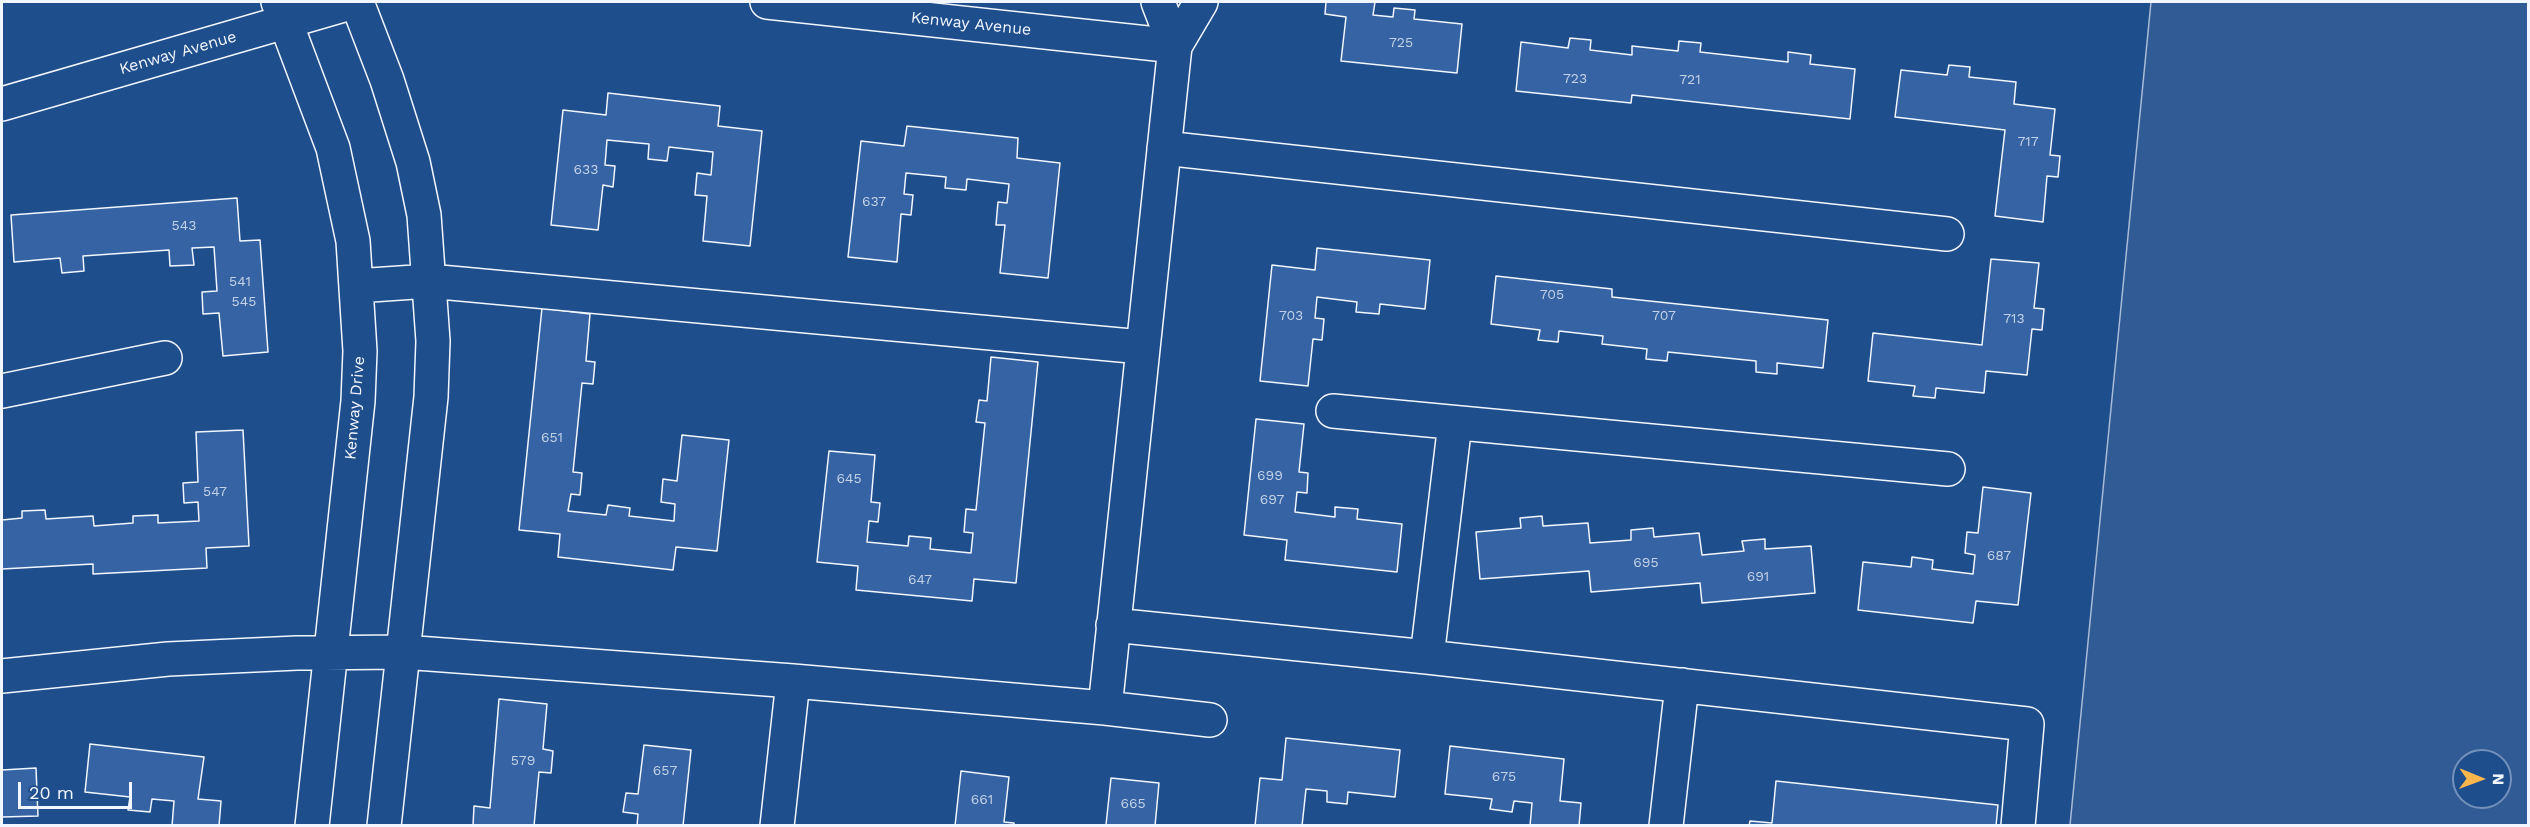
<!DOCTYPE html>
<style>
body{margin:0}
#map{position:relative;width:2530px;height:827px;overflow:hidden;background:#1f4e8c;font-family:"Work Sans",sans-serif}
canvas{display:block}
.frame{position:absolute;inset:0;border:3px solid #f2f6ff;pointer-events:none}
.north{position:absolute;left:2452px;top:749px;width:60px;height:60px;box-sizing:border-box;background:#1f4e8c;border:2px solid #7391ba;border-radius:50%;rotate:91deg;font-size:16px;font-weight:700;line-height:24px;text-align:center;color:#f2f6ff}
.north::after{content:'';display:block;margin:auto;width:21px;height:27px;background:#ffb74d;clip-path:polygon(50% 0,100% 100%,50% 72%,0 100%)}
.scale{position:absolute;left:18px;top:782px;width:114px;height:27px;box-sizing:border-box;border:3px solid #f2f6ff;border-top:0;padding-left:8px;font-size:18px;line-height:21px;white-space:nowrap;color:#f2f6ff;-webkit-text-stroke:4px #1f4e8c;paint-order:stroke}
</style>
<div id="map">
<canvas width="2530" height="827"></canvas>
<div class="frame"></div>
<div class="north">N</div>
<div class="scale">20 m</div>
</div>
<script>
const g = document.querySelector('canvas').getContext('2d');
g.lineJoin = 'round';
function fillPath(path, color) { g.fillStyle = color; g.fill(path, 'evenodd'); }
const shape = rows => new Path2D(rows.map(r => 'M' + r).join(''));
function trace(path, color, width, dash) { g.strokeStyle = color; g.lineWidth = width; g.lineCap = dash ? 'butt' : 'round'; g.setLineDash(dash || []); g.stroke(path); }
function write(font, color, halo, rows, align = 'center') {
  g.font = font + ' "Work Sans",sans-serif'; g.lineWidth = 4.5; g.setLineDash([]); g.textBaseline = 'middle'; g.strokeStyle = halo; g.fillStyle = color; for (const [text, x, y, turn = 0] of rows) {
    g.save(); g.translate(x, y); g.rotate((+turn || 0) * Math.PI / 180); g.textAlign = isNaN(turn) ? turn : align; if (halo) g.strokeText(text, 0, 0); g.fillText(text, 0, 0); g.restore();
  }
}
const green = shape([
 [2151,2,2528,2,2528,825,2070,825,2151,2],
 [2464,761,2500,761,2500,797,2464,797,2464,761]
]);
const building = shape([
 [1326,2,1375,2,1373,15,1393,17,1394,8,1415,10,1414,19,1462,24,1457,73,1341,61,1346,17,1325,14,1326,2],
 [1570,38,1591,40,1590,50,1632,55,1632,46,1678,51,1679,41,1701,43,1700,52,1788,62,1788,52,1811,55,1810,64,1855,69,1850,119,1632,95,1631,103,1516,91,1521,42,1568,48,1570,38],
 [1949,65,1970,67,1969,77,2016,82,2014,104,2055,109,2050,155,2060,156,2058,177,2047,176,2043,222,1995,216,2005,130,1895,117,1901,70,1947,75,1949,65],
 [608,93,720,106,718,126,762,131,750,246,703,241,707,196,695,195,697,173,711,175,713,152,669,147,667,161,648,159,649,144,607,140,605,165,615,166,613,187,603,185,598,230,551,225,563,110,606,115,608,93],
 [907,126,1018,138,1017,158,1060,163,1048,278,1000,273,1005,225,996,225,998,202,1007,203,1009,184,967,179,966,190,945,188,946,177,906,173,904,194,913,195,911,215,901,214,897,262,848,257,861,141,904,146,907,126],
 [237,198,240,241,260,240,268,352,223,356,219,313,203,314,202,292,217,291,214,247,192,248,194,265,170,266,169,250,83,256,84,271,62,273,60,258,14,262,11,215,237,198],
 [1317,248,1430,260,1425,309,1380,304,1379,314,1356,312,1357,302,1317,297,1315,318,1324,319,1322,340,1313,339,1308,386,1260,381,1272,265,1315,270,1317,248],
 [1991,259,2039,263,2034,308,2044,309,2042,330,2032,329,2027,375,1986,371,1984,393,1936,388,1935,398,1913,396,1915,386,1868,381,1873,333,1982,345,1991,259],
 [1496,276,1612,289,1612,297,1828,320,1823,368,1777,363,1777,374,1756,372,1756,361,1668,352,1667,361,1646,359,1647,349,1602,344,1603,336,1559,331,1558,342,1538,340,1540,330,1491,324,1496,276],
 [542,308,590,314,586,361,595,362,593,384,582,383,573,472,582,473,580,495,571,494,568,511,606,515,608,505,630,508,629,516,674,521,675,504,661,502,663,479,677,481,682,435,729,440,717,551,676,547,673,570,558,557,560,534,519,530,542,308],
 [991,357,1038,362,1016,583,974,579,972,601,856,590,858,566,817,562,829,451,875,455,871,502,880,503,878,522,869,521,867,542,908,546,909,536,931,538,930,549,971,553,973,533,964,532,966,509,976,510,985,423,976,422,979,400,987,401,991,357],
 [1256,419,1304,424,1299,472,1308,473,1307,493,1297,492,1295,512,1335,517,1335,507,1358,509,1357,519,1402,524,1397,572,1285,560,1287,540,1244,535,1256,419],
 [243,430,249,546,206,548,207,568,93,574,93,564,2,569,2,520,22,518,22,511,45,510,46,519,93,516,94,526,133,523,133,516,158,515,158,523,199,521,198,502,184,503,183,483,198,482,196,432,243,430],
 [1983,487,2031,493,2018,605,1976,601,1973,623,1858,610,1863,562,1911,567,1912,557,1933,560,1932,569,1973,574,1975,555,1965,553,1967,532,1978,533,1983,487],
 [1542,516,1543,526,1588,523,1590,543,1631,540,1631,530,1653,528,1654,537,1699,533,1702,555,1744,551,1742,541,1765,539,1765,549,1811,546,1815,593,1702,603,1700,583,1591,592,1589,571,1480,579,1476,532,1521,528,1520,518,1542,516],
 [499,699,547,704,543,749,553,751,551,773,539,772,534,826,473,826,474,806,490,808,499,699],
 [1286,738,1400,750,1395,797,1348,792,1347,804,1327,802,1327,791,1306,789,1302,826,1255,826,1260,778,1282,780,1286,738],
 [90,744,204,757,198,799,221,801,219,826,172,826,174,801,152,799,150,812,128,810,130,797,85,792,90,744],
 [644,745,691,750,683,826,637,826,638,814,623,812,626,793,638,794,644,745],
 [1450,746,1564,759,1560,801,1581,803,1579,826,1530,826,1532,803,1514,801,1512,812,1490,809,1492,799,1445,794,1450,746],
 [36,768,38,816,2,817,2,770,36,768],
 [961,771,1009,777,1004,822,1014,823,1014,826,955,826,961,771],
 [1111,778,1159,783,1155,826,1096,826,1106,825,1111,778],
 [1776,781,1998,805,1996,826,1749,826,1750,821,1772,823,1776,781]
]);
const minor = shape([
 [278,2,333,148,353,241,360,351,358,401,312,826],
 [357,2,387,80,413,162,424,215,433,341,431,397,384,826],
 [767,2,1175,46],
 [1158,2,1175,46],
 [2,104,354,2],
 [1164,148,1947,234],
 [356,286,429,281,1142,347],
 [2,391,165,358],
 [1333,411,1948,469],
 [1113,625,1427,657,2027,724,2018,826],
 [1427,657,1455,423],
 [2,676,168,659,297,653,403,652,793,681,1105,708,1210,720],
 [1105,708,1175,46,1201,2],
 [777,826,793,681],
 [1666,826,1682,685]
]);
const numberNames = [
 ["725",1401,43],
 ["723",1575,79],
 ["721",1690,80],
 ["717",2028,142],
 ["633",586,170],
 ["637",874,202],
 ["543",184,226],
 ["541",240,282],
 ["705",1552,295],
 ["545",244,302],
 ["703",1291,316],
 ["707",1664,316],
 ["713",2014,319],
 ["651",552,438],
 ["699",1270,476],
 ["645",849,479],
 ["547",215,492],
 ["697",1272,500],
 ["687",1999,556],
 ["695",1646,563],
 ["691",1758,577],
 ["647",920,580],
 ["579",523,761],
 ["657",665,771],
 ["675",1504,777],
 ["661",982,800],
 ["665",1133,804]
];
const streetNames = [
 ["Kenway Avenue",971,24,6],
 ["Kenway Avenue",178,53,-16],
 ["Kenway Drive",355,408,-85]
];
fillPath(green, '#305b95');
trace(green, '#a8bbd7', 1.5);
fillPath(building, '#3563a3');
trace(building, '#f2f6ff', 1.5);
trace(minor, '#f2f6ff', 36);
trace(minor, '#1f4e8c', 33);
write('14px', '#c3d1e8', null, numberNames);
write('16px', '#f2f6ff', '#1f4e8c', streetNames);
</script>
